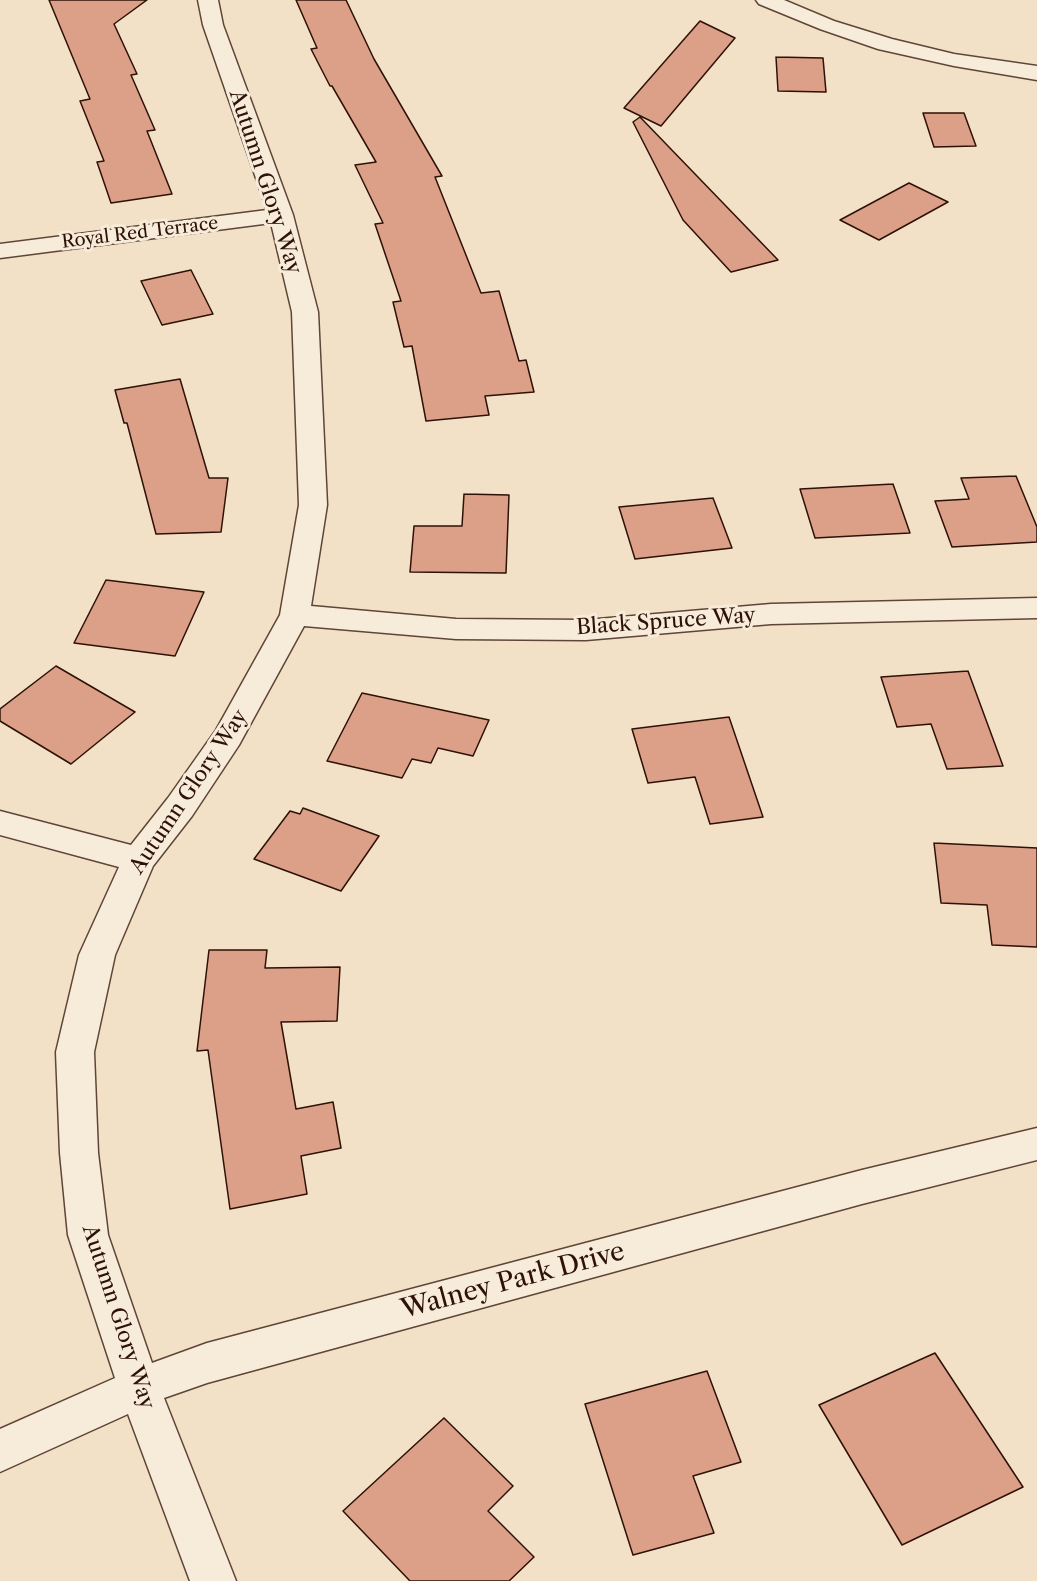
<!DOCTYPE html>
<style>
body{margin:0}
canvas{display:block;background:#f2e1c6}
</style>
<canvas width="1037" height="1581"></canvas>
<script>
const g = document.querySelector('canvas').getContext('2d');
g.lineJoin = 'round';
function fillPath(path, color) { g.fillStyle = color; g.fill(path, 'evenodd'); }
const shape = rows => new Path2D(rows.map(r => 'M' + r).join(''));
function trace(path, color, width, dash) { g.strokeStyle = color; g.lineWidth = width; g.lineCap = dash ? 'butt' : 'round'; g.setLineDash(dash || []); g.stroke(path); }
function write(font, color, halo, rows, align = 'center') {
  g.font = font + ' "Libre Caslon Text",serif'; g.lineWidth = 6; g.setLineDash([]); g.textBaseline = 'middle'; g.strokeStyle = halo; g.fillStyle = color; for (const [text, x, y, turn = 0] of rows) {
    g.save(); g.translate(x, y); g.rotate((+turn || 0) * Math.PI / 180); g.textAlign = isNaN(turn) ? turn : align; if (halo) g.strokeText(text, 0, 0); g.fillText(text, 0, 0); g.restore();
  }
}
const building = shape([
 [49,0,147,0,114,24,137,74,131,75,155,130,147,131,172,194,111,203,97,162,104,161,80,101,90,99,49,0],
 [296,0,346,0,374,59,442,176,435,177,481,293,499,291,519,361,526,360,534,392,485,396,489,415,426,421,412,346,404,347,393,302,401,301,375,224,383,223,355,165,376,162,332,86,330,86,311,49,317,48,296,0],
 [700,21,735,38,661,126,624,108,700,21],
 [776,57,823,58,826,92,778,91,776,57],
 [923,113,964,113,976,146,934,147,923,113],
 [640,117,751,232,778,260,731,272,683,220,633,122,640,117],
 [909,183,948,202,879,240,840,220,909,183],
 [191,270,213,314,162,325,141,281,191,270],
 [180,379,209,478,228,478,221,532,156,534,127,423,124,423,115,390,180,379],
 [1016,476,1037,527,1037,542,952,547,935,501,969,499,961,478,1016,476],
 [893,484,910,533,815,538,800,489,893,484],
 [464,494,509,495,506,573,410,572,414,526,462,526,464,494],
 [713,498,732,548,635,559,619,507,713,498],
 [106,580,204,592,175,656,74,643,106,580],
 [56,666,135,712,71,764,0,721,0,709,56,666],
 [968,671,1003,766,947,769,931,724,897,727,881,677,968,671],
 [362,693,489,720,473,756,438,748,431,763,412,759,402,778,327,761,362,693],
 [729,717,763,817,710,824,695,777,648,783,632,729,729,717],
 [303,808,379,836,341,891,254,859,290,811,300,814,303,808],
 [934,843,1037,848,1037,947,992,945,987,905,941,903,934,843],
 [209,950,267,950,265,968,340,967,337,1021,281,1022,296,1109,333,1102,341,1148,301,1156,307,1194,230,1209,208,1050,197,1051,209,950],
 [935,1353,1023,1487,902,1545,819,1405,935,1353],
 [707,1371,741,1462,693,1476,714,1533,633,1555,585,1404,707,1371],
 [444,1418,513,1486,488,1511,534,1557,509,1581,410,1581,343,1511,444,1418]
]);
const street = shape([
 [198,0,218,0,223,25,293,215,318,312,327,505,311,606,456,619,586,620,771,604,1037,598,1037,618,771,624,586,640,456,639,304,626,239,745,192,816,153,866,115,955,94,1052,98,1153,108,1235,152,1363,207,1343,862,1170,1037,1128,1037,1160,862,1204,207,1383,164,1398,236,1581,190,1581,128,1414,0,1472,0,1429,115,1378,68,1235,60,1153,56,1052,79,955,119,867,0,835,0,811,131,845,168,798,216,730,280,615,299,505,292,312,271,223,0,258,0,244,267,210,203,25,198,0],
 [756,0,784,0,834,21,892,39,954,54,1037,66,1037,80,954,66,878,49,820,29,759,4,756,0]
]);
const farStreetnames = [
 ["Royal Red Terrace",140,233,-7]
];
const streetNames = [
 ["Autumn Glory Way",265,182,72],
 ["Black Spruce Way",666,622,-4],
 ["Autumn Glory Way",189,792,-56],
 ["Autumn Glory Way",118,1317,72]
];
const nearStreetnames = [
 ["Walney Park Drive",513,1281,-15]
];
fillPath(building, '#dc9f87');
trace(building, '#2e1107', 1.5);
trace(street, '#5f4537', 3);
fillPath(street, '#f7ecda');
write('18px', '#2e1107', '#f7ecda', farStreetnames);
write('21px', '#2e1107', '#f7ecda', streetNames);
write('26px', '#2e1107', '#f7ecda', nearStreetnames);
</script>
